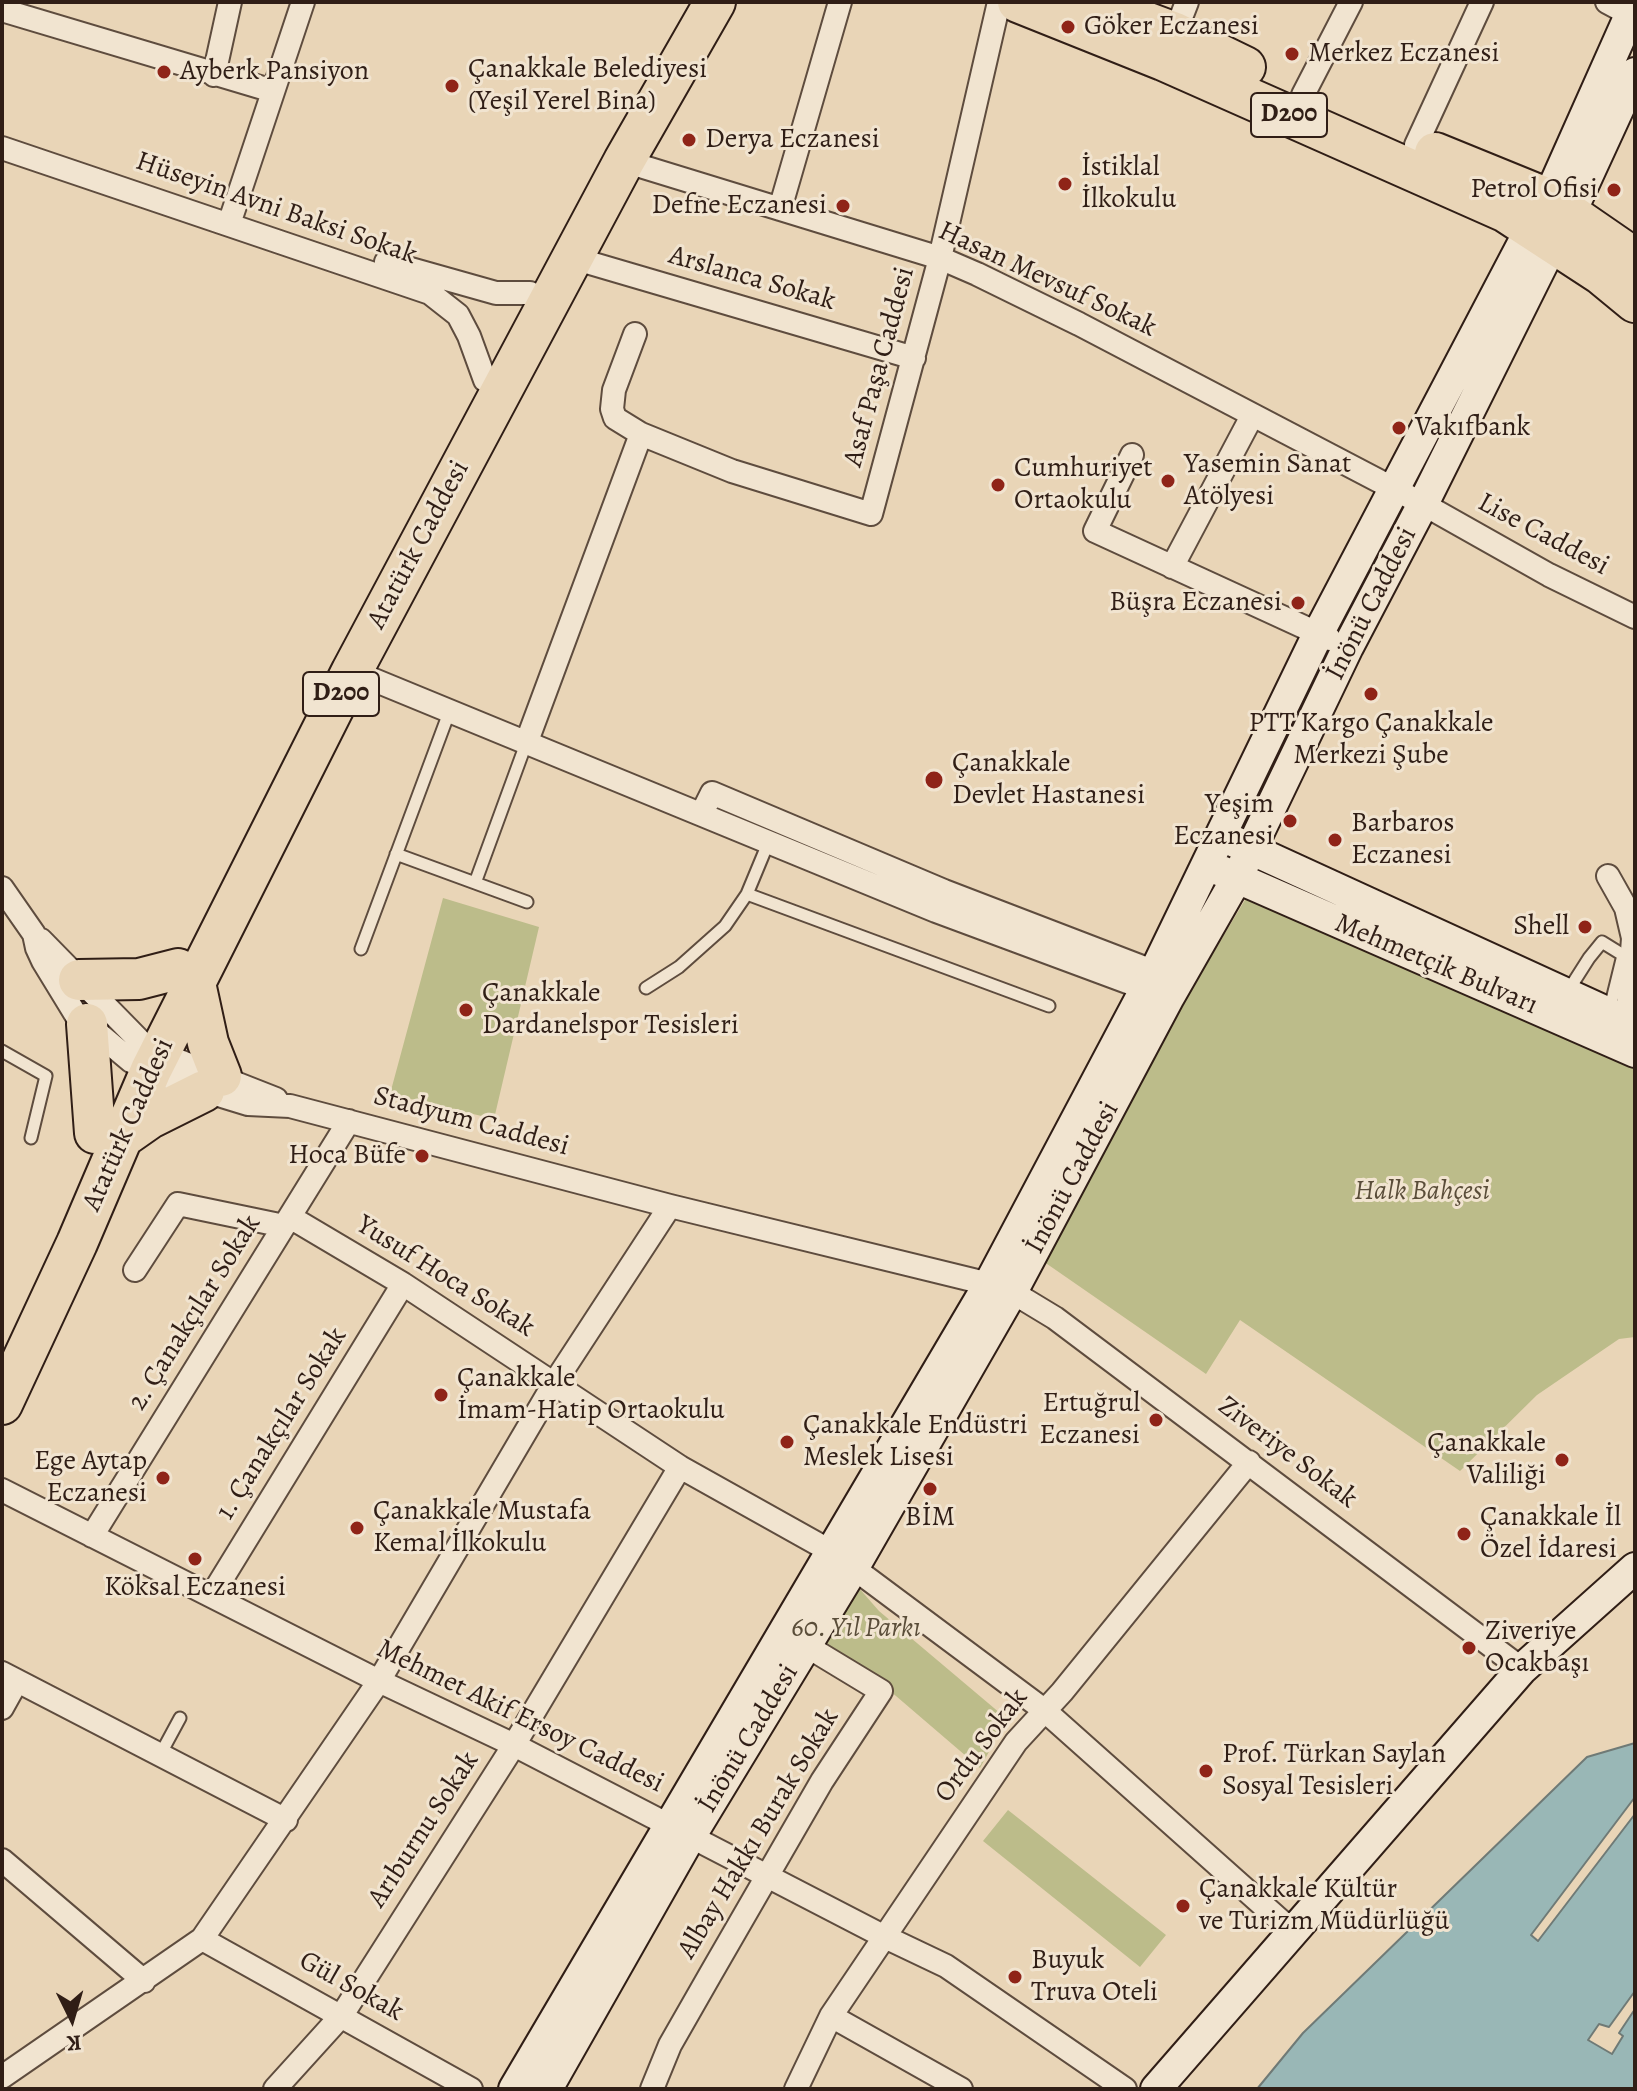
<!DOCTYPE html>
<meta charset="utf-8">
<style>
body{margin:0}
#map{position:relative;width:1637px;height:2091px;overflow:hidden;background:#e9d5b7;font-family:Alegreya,serif}
canvas{display:block}
.frame{position:absolute;inset:0;border:4px solid #301e16;pointer-events:none}
.north{position:absolute;left:32px;top:1979px;width:80px;height:80px;-webkit-text-stroke:6px #f1e4d0;paint-order:stroke;rotate:175deg;font-size:22px;font-weight:700;line-height:32px;text-align:center;color:#301e16}
.north::after{content:'';display:block;margin:auto;width:28px;height:36px;background:#301e16;clip-path:polygon(50% 0,100% 100%,50% 72%,0 100%)}
</style>
<div id="map">
<canvas width="1637" height="2091"></canvas>
<div class="frame"></div>
<div class="north">K</div>
</div>
<script>
const g = document.querySelector('canvas').getContext('2d');
g.lineJoin = 'round';
function fillPath(path, color) { g.fillStyle = color; g.fill(path, 'evenodd'); }
const shape = rows => new Path2D(rows.map(r => 'M' + r).join(''));
function trace(path, color, width, dash) { g.strokeStyle = color; g.lineWidth = width; g.lineCap = dash ? 'butt' : 'round'; g.setLineDash(dash || []); g.stroke(path); }
function write(font, color, halo, rows, align = 'center') {
  g.font = font + ' Alegreya,serif'; g.lineWidth = 6; g.setLineDash([]); g.textBaseline = 'middle'; g.strokeStyle = halo; g.fillStyle = color; for (const [text, x, y, turn = 0] of rows) {
    g.save(); g.translate(x, y); g.rotate((+turn || 0) * Math.PI / 180); g.textAlign = isNaN(turn) ? turn : align; if (halo) g.strokeText(text, 0, 0); g.fillText(text, 0, 0); g.restore();
  }
}
const green = shape([
 [1251,890,1635,1057,1635,1337,1619,1339,1537,1395,1460,1471,1240,1320,1206,1374,1037,1257,1141,1073],
 [443,898,539,927,494,1119,390,1094],
 [851,1579,879,1611,1007,1719,980,1768,882,1684,817,1637],
 [1008,1810,1166,1935,1140,1967,983,1841]
]);
const water = shape([
 [1635,1743,1635,1797,1531,1935,1538,1941,1635,1814,1635,1991,1609,2027,1599,2024,1588,2040,1612,2054,1623,2036,1619,2033,1635,2009,1635,2089,1257,2089,1303,2033,1587,1757,1635,1743]
]);
const lane = shape([
 [396,854,527,902],
 [475,883,527,741],
 [747,894,1049,1006],
 [361,949,450,710],
 [646,988,679,967,725,926,747,894,769,841],
 [1568,991,1589,958,1602,942,1623,955,1609,1012],
 [2,1051,46,1076,31,1138],
 [160,1755,180,1718]
]);
const street = shape([
 [1607,2,1635,17],
 [2,10,273,91],
 [1175,33,1187,2],
 [214,75,230,2],
 [1303,95,1351,2],
 [1416,145,1482,2],
 [2,148,430,293,458,315,469,336,485,380],
 [624,161,940,258,977,274,1079,324,1423,504,1549,575,1635,617],
 [780,209,840,2],
 [229,224,303,2],
 [573,258,914,358],
 [386,262,496,293,530,293],
 [635,334,614,390,612,409,615,418,641,434,732,471,871,514,940,258,999,2],
 [1132,455,1095,531,1330,639],
 [1172,567,1252,416],
 [352,671,936,911,1157,993],
 [527,741,641,434],
 [702,813,712,793,944,891,1168,977],
 [1608,876,1626,908,1633,938,1627,1021],
 [2,888,34,934,37,948,43,961,76,1015,131,1061,186,1085,248,1104,290,1106,670,1206,989,1284,1012,1292,1055,1318,1522,1669],
 [41,940,141,1042,159,1053,276,1099],
 [290,1217,403,1284,680,1467,832,1552,1044,1710,1292,1931],
 [135,1270,178,1204,284,1226],
 [2,1490,379,1681,514,1745,883,1936,946,1966,1125,2089],
 [92,1536,349,1121],
 [212,1595,403,1284],
 [2,1673,286,1820],
 [2,1708,17,1681],
 [2,1860,144,1981],
 [202,1939,471,2089],
 [831,2016,961,2089],
 [2,2077,202,1939,379,1681,555,1382,670,1206],
 [275,2089,342,2015,514,1745,680,1467],
 [652,2089,670,2045,710,1975,822,1781,881,1691,805,1645],
 [796,2089,831,2016,1016,1742,1062,1692,1249,1462]
]);
const secondary = shape([
 [1548,199,1635,4],
 [1571,212,1635,73],
 [1233,841,1635,1025],
 [1219,870,1635,1052],
 [514,2089,989,1284,1155,971,1318,634,1531,228],
 [547,2089,690,1837,854,1567,1012,1292,1169,997,1237,878,1348,647,1423,504,1553,243],
 [1156,2089,1522,1669,1635,1568]
]);
const highway = shape([
 [1018,2,1163,60,1506,212,1601,274,1635,302],
 [1092,2,1175,33,1245,67],
 [1435,153,1548,199,1635,259],
 [79,980,139,979,178,969],
 [195,983,208,1043,221,1076],
 [87,1024,95,1133],
 [120,1139,150,1118,204,1091],
 [2,1404,77,1243,151,1070,352,671,624,161,715,2]
]);
const markers = [
 [1068,27,8,"#8f2418"],
 [1292,54,8,"#8f2418"],
 [164,72,8,"#8f2418"],
 [452,86,8,"#8f2418"],
 [689,140,8,"#8f2418"],
 [1065,184,8,"#8f2418"],
 [1614,190,8,"#8f2418"],
 [843,206,8,"#8f2418"],
 [1399,428,8,"#8f2418"],
 [1168,481,8,"#8f2418"],
 [998,485,8,"#8f2418"],
 [1298,603,8,"#8f2418"],
 [1371,694,8,"#8f2418"],
 [934,780,10,"#8f2418"],
 [1290,821,8,"#8f2418"],
 [1335,840,8,"#8f2418"],
 [1585,927,8,"#8f2418"],
 [466,1010,8,"#8f2418"],
 [422,1156,8,"#8f2418"],
 [441,1395,8,"#8f2418"],
 [1156,1420,8,"#8f2418"],
 [787,1442,8,"#8f2418"],
 [1562,1460,8,"#8f2418"],
 [163,1478,8,"#8f2418"],
 [930,1489,8,"#8f2418"],
 [357,1528,8,"#8f2418"],
 [1464,1534,8,"#8f2418"],
 [195,1559,8,"#8f2418"],
 [1469,1648,8,"#8f2418"],
 [1206,1771,8,"#8f2418"],
 [1183,1906,8,"#8f2418"],
 [1015,1977,8,"#8f2418"]
];
const shields = [
 [1289,115,76],
 [341,694,76]
];
const shieldNames = [
 ["D200",1289,115],
 ["D200",341,694]
];
const poiNames = [
 ["Göker Eczanesi",1084,27],
 ["Merkez Eczanesi",1308,54],
 ["Çanakkale Belediyesi",468,70],
 ["(Yeşil Yerel Bina)",468,102],
 ["Ayberk Pansiyon",180,72],
 ["Derya Eczanesi",705,140],
 ["İstiklal",1081,168],
 ["İlkokulu",1081,200],
 ["Petrol Ofisi",1598,190,"right"],
 ["Defne Eczanesi",827,206,"right"],
 ["Vakıfbank",1415,428],
 ["Yasemin Sanat",1184,465],
 ["Atölyesi",1184,497],
 ["Cumhuriyet",1014,469],
 ["Ortaokulu",1014,501],
 ["Büşra Eczanesi",1282,603,"right"],
 ["PTT Kargo Çanakkale",1371,724,"center"],
 ["Merkezi Şube",1371,756,"center"],
 ["Çanakkale",952,764],
 ["Devlet Hastanesi",952,796],
 ["Yeşim",1274,805,"right"],
 ["Eczanesi",1274,837,"right"],
 ["Barbaros",1351,824],
 ["Eczanesi",1351,856],
 ["Shell",1569,927,"right"],
 ["Çanakkale",482,994],
 ["Dardanelspor Tesisleri",482,1026],
 ["Hoca Büfe",406,1156,"right"],
 ["Çanakkale",457,1379],
 ["İmam-Hatip Ortaokulu",457,1411],
 ["Ertuğrul",1140,1404,"right"],
 ["Eczanesi",1140,1436,"right"],
 ["Çanakkale Endüstri",803,1426],
 ["Meslek Lisesi",803,1458],
 ["Çanakkale",1546,1444,"right"],
 ["Valiliği",1546,1476,"right"],
 ["Ege Aytap",147,1462,"right"],
 ["Eczanesi",147,1494,"right"],
 ["Çanakkale Mustafa",373,1512],
 ["Kemal İlkokulu",373,1544],
 ["BİM",930,1518,"center"],
 ["Çanakkale İl",1480,1518],
 ["Özel İdaresi",1480,1550],
 ["Köksal Eczanesi",195,1588,"center"],
 ["Ziveriye",1485,1632],
 ["Ocakbaşı",1485,1664],
 ["Prof. Türkan Saylan",1222,1755],
 ["Sosyal Tesisleri",1222,1787],
 ["Çanakkale Kültür",1199,1890],
 ["ve Turizm Müdürlüğü",1199,1922],
 ["Buyuk",1031,1961],
 ["Truva Oteli",1031,1993]
];
const streetNames = [
 ["Hüseyin Avni Baksi Sokak",276,209,19],
 ["Arslanca Sokak",752,279,16],
 ["Hasan Mevsuf Sokak",1047,280,25],
 ["Asaf Paşa Caddesi",880,367,-75],
 ["Lise Caddesi",1543,535,28],
 ["Atatürk Caddesi",419,545,-62],
 ["İnönü Caddesi",1372,604,-63],
 ["Mehmetçik Bulvarı",1436,965,23],
 ["Stadyum Caddesi",471,1122,15],
 ["Atatürk Caddesi",129,1125,-66],
 ["İnönü Caddesi",1073,1178,-62],
 ["Yusuf Hoca Sokak",445,1277,32],
 ["2. Çanakçılar Sokak",195,1313,-58],
 ["1. Çanakçılar Sokak",282,1424,-58],
 ["Ziveriye Sokak",1287,1453,37],
 ["Mehmet Akif Ersoy Caddesi",520,1717,26],
 ["İnönü Caddesi",749,1739,-59],
 ["Ordu Sokak",982,1746,-53],
 ["Arıburnu Sokak",424,1830,-57],
 ["Albay Hakkı Burak Sokak",759,1834,-59],
 ["Gül Sokak",351,1987,29]
];
const parkNames = [
 ["Halk Bahçesi",1422,1192],
 ["60. Yıl Parkı",856,1629]
];
fillPath(green, '#bcbc8a');
fillPath(water, '#99b7b6');
trace(water, '#6f7a76', 2);
trace(lane, '#5e4c3e', 15);
trace(street, '#5e4c3e', 26);
trace(secondary, '#301e16', 34);
trace(highway, '#301e16', 44);
trace(lane, '#f1e4d0', 11);
trace(street, '#f1e4d0', 22);
trace(secondary, '#f1e4d0', 30);
trace(highway, '#e9d5b7', 40);
for (const [x, y, r, color] of markers) { const dot = new Path2D(); dot.arc(x, y, r, 0, 2 * Math.PI); g.fillStyle = color; g.fill(dot); trace(dot, '#f1e4d0', 3); }
for (const [x, y, w] of shields) { const box = new Path2D(); box.roundRect(x - w / 2, y - 22, w, 44, 6); g.fillStyle = '#f1e4d0'; g.fill(box); trace(box, '#301e16', 2); }
write('bold 26px', '#301e16', null, shieldNames);
write('28px', '#301e16', '#f1e4d0', poiNames, 'left');
write('28px', '#301e16', '#f1e4d0', streetNames);
write('italic 28px', '#5a4d39', '#f1e4d0', parkNames);
</script>
